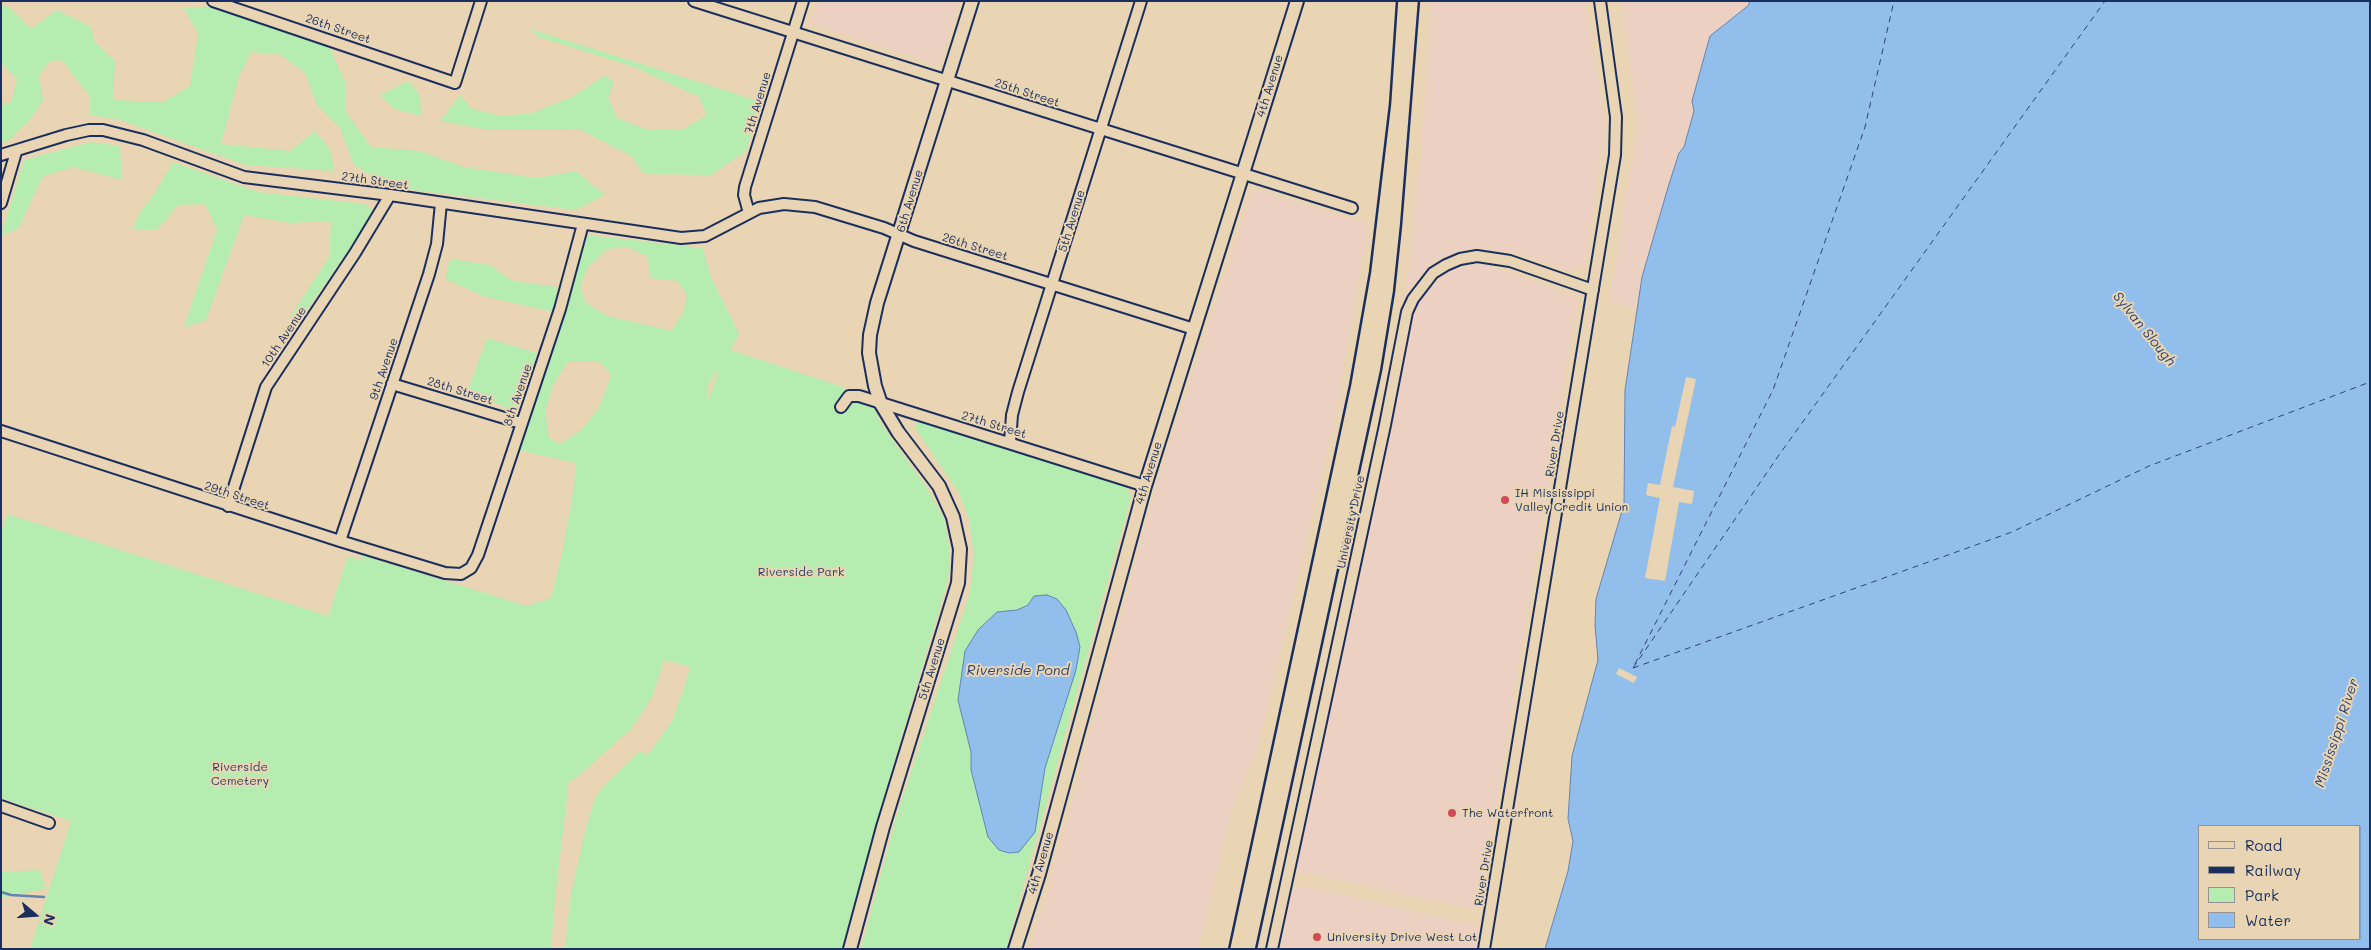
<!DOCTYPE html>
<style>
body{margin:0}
#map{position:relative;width:2371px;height:950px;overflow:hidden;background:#e9d5b3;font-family:Mali,sans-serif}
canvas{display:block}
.frame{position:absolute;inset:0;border:2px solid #1b2f5e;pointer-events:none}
.legend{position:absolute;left:2198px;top:825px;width:162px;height:115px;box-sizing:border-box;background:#e9d5b3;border:1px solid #979391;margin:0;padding:6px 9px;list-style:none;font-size:15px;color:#1b2f5e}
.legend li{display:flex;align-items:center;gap:10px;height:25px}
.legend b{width:25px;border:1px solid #979391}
.north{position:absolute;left:10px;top:890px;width:50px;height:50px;-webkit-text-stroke:4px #e9d5b3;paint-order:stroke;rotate:108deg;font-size:14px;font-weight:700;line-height:20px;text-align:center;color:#1b2f5e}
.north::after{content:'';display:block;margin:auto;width:18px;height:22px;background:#1b2f5e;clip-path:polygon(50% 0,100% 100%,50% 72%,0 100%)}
</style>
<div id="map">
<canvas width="2371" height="950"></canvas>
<div class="frame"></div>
<ul class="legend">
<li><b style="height:6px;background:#e9d5b3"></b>Road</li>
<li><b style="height:6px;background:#1b2f5e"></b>Railway</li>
<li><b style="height:14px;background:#b5edb0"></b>Park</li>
<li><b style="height:14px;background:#92beec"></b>Water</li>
</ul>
<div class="north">N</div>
</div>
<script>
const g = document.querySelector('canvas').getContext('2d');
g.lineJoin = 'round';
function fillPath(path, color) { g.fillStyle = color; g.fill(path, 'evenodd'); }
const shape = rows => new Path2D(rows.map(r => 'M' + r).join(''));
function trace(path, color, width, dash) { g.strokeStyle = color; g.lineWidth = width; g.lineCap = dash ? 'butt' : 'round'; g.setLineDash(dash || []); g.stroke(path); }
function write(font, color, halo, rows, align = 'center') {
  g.font = font + ' Mali,sans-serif'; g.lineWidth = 4; g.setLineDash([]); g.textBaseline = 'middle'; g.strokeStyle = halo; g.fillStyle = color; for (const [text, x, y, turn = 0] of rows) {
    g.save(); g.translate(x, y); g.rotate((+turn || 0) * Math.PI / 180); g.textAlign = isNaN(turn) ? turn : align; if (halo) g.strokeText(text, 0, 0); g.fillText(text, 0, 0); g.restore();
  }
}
const built = shape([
 [818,1,960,1,939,65,811,24],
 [1432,1,1585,1,1606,129,1585,266,1572,271,1516,253,1470,248,1433,261,1406,293,1420,160],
 [1621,1,1749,1,1749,5,1710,36,1692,101,1694,111,1684,147,1679,153,1669,184,1642,277,1638,308,1609,302,1638,124],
 [1253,189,1368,224,1335,420,1258,747,1231,811,1199,949,1029,949,1043,908,1157,484],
 [1481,263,1578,297,1479,910,1296,871,1413,314,1426,291,1448,271],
 [1303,886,1474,925,1479,932,1477,949,1279,949,1291,893,1296,887]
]);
const green = shape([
 [1,5,9,7,31,29,57,10,91,27,94,41,115,61,113,100,139,101,165,101,190,86,198,34,184,8,215,6,329,46,346,84,345,111,371,147,420,151,464,167,536,178,576,171,605,195,575,210,390,187,354,165,340,128,317,105,305,73,279,54,251,52,239,76,221,144,290,151,315,131,330,149,334,171,246,165,117,119,89,115,90,97,62,60,50,61,39,75,43,100,32,117,8,141,1,143,1,105,11,102,17,79,1,63],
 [530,29,759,101,746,151,711,175,644,174,631,156,581,130,483,129,440,121,460,95,472,109,502,116,532,113,572,97,606,75,614,83,608,97,617,118,648,130,682,130,707,115,699,97,634,67,539,37],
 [408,81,420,95,421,116,394,109,380,95],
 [90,142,120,146,122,180,74,167,43,176,18,229,1,235,24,160],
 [173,162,258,192,365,204,375,212,299,321,290,317,329,257,331,221,291,223,244,215,206,320,184,327,217,229,205,204,178,205,158,229,133,230,138,215,154,194],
 [587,235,703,248,710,275,739,334,730,350,843,387,851,400,858,400,873,407,882,425,928,490,944,518,949,547,950,565,947,583,884,796,843,949,565,949,571,893,586,828,595,798,605,785,640,751,646,755,650,752,672,721,685,685,690,667,664,660,653,695,632,728,575,779,569,781,555,898,551,949,30,949,71,821,1,798,1,533,7,514,328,616,348,556,363,561,361,555,527,606,551,598,563,549,574,485,576,463,517,450],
 [628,247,648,257,650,278,678,281,687,296,683,313,671,331,608,316,586,303,580,287,588,267,607,249],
 [599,361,611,375,599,408,581,430,560,444,549,438,545,412,553,385,568,362],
 [718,369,719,369,707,403,707,386],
 [450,259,490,265,513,281,557,287,555,312,486,297,445,279],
 [487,338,537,353,516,411,467,392],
 [921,422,1127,487,1131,497,1006,949,861,949,896,818,969,596,974,557,969,520,959,493,916,429,916,423],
 [40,870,45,889,1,898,1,872]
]);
const water = shape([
 [1749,1,2370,1,2370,949,1545,949,1568,871,1573,841,1568,819,1572,756,1598,660,1595,625,1596,599,1624,504,1625,390,1642,277,1669,184,1679,153,1684,147,1694,111,1692,101,1710,36,1749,5,1749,1],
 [2200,826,2360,826,2360,939,2200,939,2200,826],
 [1047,595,1057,599,1066,610,1076,632,1080,647,1076,670,1045,768,1035,832,1019,852,1009,853,999,850,988,837,971,770,971,752,958,700,965,651,978,630,997,612,1017,610,1028,605,1034,596,1047,595]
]);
const pier = shape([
 [1686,377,1696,379,1673,487,1694,491,1692,504,1679,502,1665,581,1645,578,1660,498,1646,495,1648,483,1660,485,1672,426,1675,427],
 [1619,668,1637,677,1634,683,1616,674]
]);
const stream = shape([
 [1,892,11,895,44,897]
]);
const ferry = shape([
 [1635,664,1773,390,1865,127,1894,1],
 [1633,668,1779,455,2105,1],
 [1633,668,2012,532,2149,466,2370,382]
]);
const minor = shape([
 [213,1,455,83,481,1],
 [694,1,1352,208],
 [1,155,66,135,89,130,103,130,143,140,244,177,390,195,681,238,705,236,759,208,784,204,815,207,884,228,914,241,1194,329],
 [1,203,16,152],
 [749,213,744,195,745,187,803,1],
 [392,384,521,423],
 [841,407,849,396,859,396,1145,486],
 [1,431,340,541,445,573,461,574,471,568,478,555,560,309,583,224],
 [1010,442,1012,415,1018,392,1141,1],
 [228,506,266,387,355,253,390,195],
 [340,541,429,274,437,244,441,203],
 [1,806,49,823],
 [1272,949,1385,425,1407,312,1413,299,1433,273,1446,265,1460,259,1477,256,1510,261,1593,290],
 [1484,949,1615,155,1616,117,1600,1]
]);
const major = shape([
 [850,949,883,827,958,583,960,549,953,517,939,486,898,432,881,404,875,386,869,353,870,335,877,303,972,1],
 [1015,949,1039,874,1145,486,1297,1]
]);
const rail = shape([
 [1229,949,1350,385,1370,272,1390,104,1397,1],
 [1256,949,1381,371,1394,292,1401,226,1419,1]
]);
const markers = [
 [1505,500,5,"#d1495b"],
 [1452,813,5,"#d1495b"],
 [1317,937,5,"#d1495b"]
];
const streetNames = [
 ["26th Street",338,29,19],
 ["4th Avenue",1270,86,-73],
 ["25th Street",1027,93,18],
 ["7th Avenue",758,103,-73],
 ["27th Street",375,181,8],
 ["6th Avenue",910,201,-73],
 ["5th Avenue",1072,221,-73],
 ["26th Street",975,247,17],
 ["10th Avenue",284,337,-56],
 ["9th Avenue",384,369,-71],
 ["28th Street",460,391,17],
 ["8th Avenue",518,395,-71],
 ["27th Street",994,425,17],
 ["River Drive",1555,444,-81],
 ["4th Avenue",1149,473,-73],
 ["29th Street",237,496,18],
 ["University Drive",1351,522,-78],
 ["5th Avenue",932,669,-73],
 ["4th Avenue",1041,863,-74],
 ["River Drive",1484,873,-81]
];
const poiNames = [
 ["IH Mississippi",1515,493],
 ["Valley Credit Union",1515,507],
 ["The Waterfront",1462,813],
 ["University Drive West Lot",1327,937]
];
const parkNames = [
 ["Riverside Park",801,572],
 ["Riverside",240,767],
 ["Cemetery",240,781]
];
const waterNames = [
 ["Sylvan Slough",2144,329,51],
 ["Riverside Pond",1018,671],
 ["Mississippi River",2337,733,-72]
];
fillPath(built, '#ecd0c2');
fillPath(green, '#b5edb0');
fillPath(water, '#92beec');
trace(water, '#6285b3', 1);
fillPath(pier, '#e9d5b3');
trace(stream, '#6285b3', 2.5);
trace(ferry, '#2d4473', 1, [6, 5]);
trace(minor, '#1b2f5e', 14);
trace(major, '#1b2f5e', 16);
trace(minor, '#e9d5b3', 10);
trace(major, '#e9d5b3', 12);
trace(rail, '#1b2f5e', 2.5);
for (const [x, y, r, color] of markers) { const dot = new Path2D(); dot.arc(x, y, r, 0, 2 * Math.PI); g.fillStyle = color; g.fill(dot); trace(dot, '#e9d5b3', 2); }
write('12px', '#1b2f5e', '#e9d5b3', streetNames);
write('12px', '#1b2f5e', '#e9d5b3', poiNames, 'left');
write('12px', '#2a4266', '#e9d5b3', parkNames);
write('italic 14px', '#2d4473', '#e9d5b3', waterNames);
</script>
